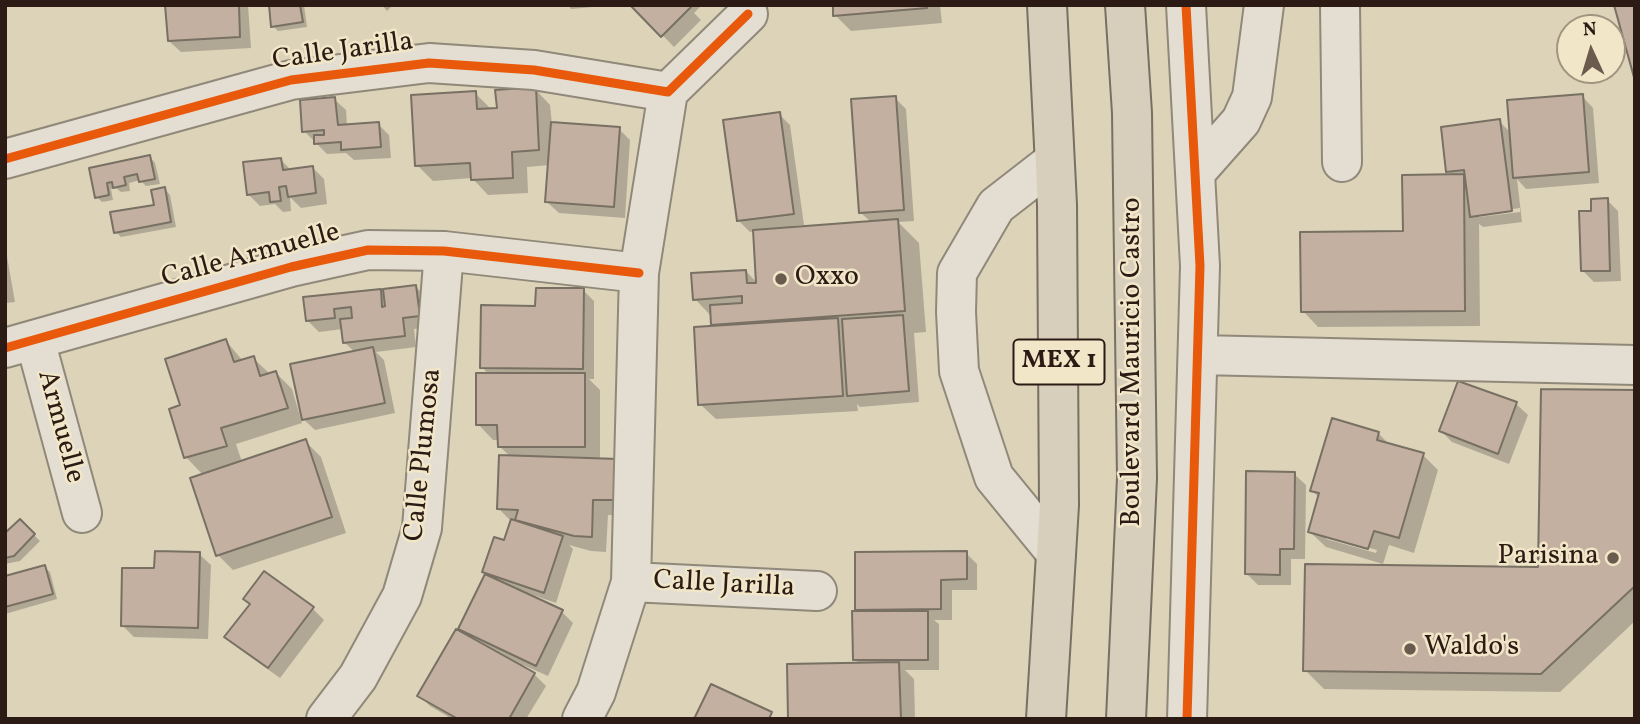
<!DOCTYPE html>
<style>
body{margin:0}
#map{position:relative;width:1640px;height:724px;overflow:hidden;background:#dcd3b9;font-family:Vollkorn,serif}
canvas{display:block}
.frame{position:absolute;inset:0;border:7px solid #2c1b15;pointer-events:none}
.north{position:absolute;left:1556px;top:14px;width:70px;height:70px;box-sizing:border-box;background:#f1e7c8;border:2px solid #a29580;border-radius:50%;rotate:356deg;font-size:19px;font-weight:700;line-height:28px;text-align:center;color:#2c1b15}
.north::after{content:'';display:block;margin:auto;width:24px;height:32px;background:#6a5b4e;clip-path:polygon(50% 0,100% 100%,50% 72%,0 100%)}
</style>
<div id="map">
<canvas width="1640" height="724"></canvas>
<div class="frame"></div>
<div class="north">N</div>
</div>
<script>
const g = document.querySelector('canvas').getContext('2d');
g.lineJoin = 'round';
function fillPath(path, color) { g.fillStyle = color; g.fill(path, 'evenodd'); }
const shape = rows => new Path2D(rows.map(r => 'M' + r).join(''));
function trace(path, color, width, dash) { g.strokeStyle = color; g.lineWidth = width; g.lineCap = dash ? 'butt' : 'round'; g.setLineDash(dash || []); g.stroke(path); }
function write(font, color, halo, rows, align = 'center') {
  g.font = font + ' Vollkorn,serif'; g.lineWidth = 5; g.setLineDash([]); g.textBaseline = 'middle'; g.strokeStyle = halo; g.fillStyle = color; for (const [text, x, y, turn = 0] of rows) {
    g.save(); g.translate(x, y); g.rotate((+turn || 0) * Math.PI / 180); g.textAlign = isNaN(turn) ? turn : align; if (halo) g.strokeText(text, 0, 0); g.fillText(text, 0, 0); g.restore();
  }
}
const shadow = shape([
 [167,5,248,5,251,48,181,52,169,41],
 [270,5,304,5,307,27,278,31,273,26],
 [382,5,393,5,387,11],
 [568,5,614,5,571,9],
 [633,5,702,5,694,13,701,20,674,47],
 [834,5,940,5,942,23,851,31,835,15],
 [535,89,550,105,552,124,619,129,630,140,625,218,559,213,547,202,550,165,527,167,528,193,488,195,472,178,433,181,417,165,475,93,492,110,498,109],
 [1582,96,1593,108,1599,183,1526,189,1517,179,1522,222,1483,227,1479,224,1480,326,1318,327,1303,311,1404,233,1453,176,1448,171,1499,121,1511,133],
 [1520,208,1520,212,1479,217,1479,214],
 [895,98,906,109,914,221,898,222,919,243,926,332,914,333,919,402,860,407,857,404,858,411,716,419,700,404,716,328,713,324,712,317,695,299,746,271,758,284,754,231,750,232,738,220,779,114,790,125,804,225,792,226,792,229,872,223,860,212],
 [334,99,346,110,347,126,378,124,389,135,391,158,354,160,346,153,327,154,304,131],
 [150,157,155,163,160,184,146,186,140,180,129,183,130,191,121,192,116,188,111,189,113,200,102,202,97,197,91,169],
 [280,159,292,171,313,168,324,179,327,204,301,208,290,197,291,211,283,212,275,204,260,206,249,195],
 [165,189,170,195,176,227,121,237,116,232,156,206],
 [1607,200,1618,211,1621,281,1594,282,1582,270,1593,213],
 [5,245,15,302,5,303],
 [416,287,427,298,430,327,414,329,416,347,376,352,384,360,395,413,315,430,301,417,355,352,345,343,343,329,319,332,308,321,305,299,380,291,386,297],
 [583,290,594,301,594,379,589,379,600,390,600,460,632,515,608,515,606,552,591,551,569,545,573,549,556,603,530,594,529,596,562,612,573,623,548,676,523,665,522,668,534,674,546,686,526,719,452,719,430,706,419,695,458,632,487,574,484,571,505,542,512,522,499,509,511,457,499,446,499,440,493,440,478,424,489,375,482,367,537,308],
 [226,341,243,361,253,358,269,373,276,373,292,389,302,423,236,444,242,462,305,441,321,457,346,533,233,570,218,555,203,475,186,457,182,406],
 [1459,383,1516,404,1528,415,1509,464,1452,442,1441,431],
 [1635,392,1635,621,1560,692,1324,689,1305,670,1540,569],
 [1378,433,1390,445,1423,455,1438,470,1414,553,1389,545,1383,564,1326,547,1310,532,1320,498,1312,491],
 [1326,536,1377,550,1376,553,1326,539],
 [1294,474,1306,485,1305,559,1291,559,1291,585,1258,585,1247,574],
 [20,521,40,541,20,561,5,564,5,535],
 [966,553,977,564,977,590,952,590,952,620,934,620,939,624,939,670,905,670,914,679,915,719,790,719,860,664,854,659,861,613,857,609],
 [199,554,211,565,208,639,134,637,123,626,156,570],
 [44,567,50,572,57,599,5,614,5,578],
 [251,604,313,609,324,620,280,678,238,648,227,637]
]);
const building = shape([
 [165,5,239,5,240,37,168,41,165,5],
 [269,5,300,5,303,22,271,27,269,5],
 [630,5,689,5,691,7,661,37,630,5],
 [833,5,927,5,927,8,833,16,833,5],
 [1614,5,1635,5,1635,81,1614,5],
 [536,87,539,150,512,152,513,178,471,180,470,163,415,166,411,95,476,91,477,109,497,108,495,90,536,87],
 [1583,94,1589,172,1513,178,1507,100,1583,94],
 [896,96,904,210,859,213,851,99,896,96],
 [335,97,338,125,379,122,381,147,341,150,341,142,314,144,314,135,324,135,324,130,302,132,300,100,335,97],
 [780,112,794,214,737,221,723,120,780,112],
 [1500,119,1512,211,1470,217,1464,170,1446,172,1441,127,1500,119],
 [551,122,620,127,614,207,545,202,551,122],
 [150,155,155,179,139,182,137,174,124,177,126,185,113,188,112,182,107,183,109,195,95,198,89,168,150,155],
 [281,158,283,170,313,166,316,193,288,197,286,186,279,187,281,201,270,202,269,192,247,195,243,162,281,158],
 [1464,174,1465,311,1301,312,1300,232,1403,231,1402,175,1464,174],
 [165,187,171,222,114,233,110,212,154,205,151,190,165,187],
 [1608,198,1610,271,1581,271,1579,211,1591,211,1591,199,1608,198],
 [898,219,905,311,711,325,710,305,742,303,742,296,693,300,691,273,746,270,747,283,756,283,753,230,898,219],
 [416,285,420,316,403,318,405,336,343,343,340,319,352,318,351,307,334,309,335,318,306,321,303,297,381,289,382,307,385,306,383,289,416,285],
 [536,288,584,288,583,369,480,368,481,305,535,306,536,288],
 [903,315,909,391,847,396,842,319,903,315],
 [838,318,843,396,698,405,694,327,838,318],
 [226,339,234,362,254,356,260,376,276,371,288,408,221,428,227,446,184,458,169,409,180,405,165,359,226,339],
 [373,347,385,403,302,420,290,364,373,347],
 [476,373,585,373,585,447,498,447,497,425,476,425,476,373],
 [1458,381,1517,402,1498,454,1439,431,1458,381],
 [1541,389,1635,390,1635,586,1541,674,1303,671,1305,564,1538,567,1541,389],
 [1332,418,1379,432,1377,440,1424,453,1399,538,1374,531,1368,549,1308,532,1319,493,1310,491,1332,418],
 [306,439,332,517,216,556,190,478,306,439],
 [499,455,618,459,617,500,593,500,592,537,574,536,515,520,518,510,497,509,499,455],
 [1246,471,1295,472,1294,549,1280,549,1280,575,1245,574,1246,471],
 [20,519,35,534,14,556,5,558,5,533,20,519],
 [511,519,563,536,544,593,482,572,494,537,504,540,511,519],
 [155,551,200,552,198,628,121,626,122,568,154,568,155,551],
 [967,551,967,579,941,580,941,609,855,610,855,552,967,551],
 [45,565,53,594,5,607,5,576,45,565],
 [264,571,314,607,268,668,224,637,250,604,243,599,264,571],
 [485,574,563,610,536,666,458,629,485,574],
 [852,611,928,611,928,660,853,660,852,611],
 [456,629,535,673,509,719,458,719,417,696,456,629],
 [899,662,901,719,788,719,787,664,899,662],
 [711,684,772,712,769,719,694,719,711,684]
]);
const minor = shape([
 [1186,5,1200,266,1187,719],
 [1340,5,1342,162],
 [5,159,291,80,429,63,534,70,668,92,748,14],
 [1054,161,996,206,957,273,956,312,959,371,994,477,1056,553],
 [1195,173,1241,121,1252,97,1264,5],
 [35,340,82,513],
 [5,348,291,267,368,250,444,251,639,273],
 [1199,355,1635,365],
 [631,582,817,591],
 [326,719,358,677,402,596,422,528,444,251],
 [582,719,596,692,631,582,639,273,668,92]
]);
const major = shape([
 [1125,5,1132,113,1137,478,1126,719],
 [1046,719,1059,505,1057,205,1047,5]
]);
const cycleway = shape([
 [1186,5,1200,266,1187,719],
 [5,159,291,80,429,63,534,70,668,92,748,14],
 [5,348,291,267,368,250,444,251,639,273]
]);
const markers = [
 [781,279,7,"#6a5b4e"],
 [1613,558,7,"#6a5b4e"],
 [1410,649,7,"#6a5b4e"]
];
const shields = [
 [1059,362,91]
];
const shieldNames = [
 ["MEX 1",1059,362]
];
const streetNames = [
 ["Calle Jarilla",343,53,-8],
 ["Calle Armuelle",251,257,-15],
 ["Boulevard Mauricio Castro",1134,362,-90],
 ["Armuelle",59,427,75],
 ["Calle Plumosa",425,455,-84],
 ["Calle Jarilla",724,586,3]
];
const poiNames = [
 ["Oxxo",795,279],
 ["Parisina",1599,558,"right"],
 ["Waldo's",1424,649]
];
fillPath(shadow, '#0003');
fillPath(building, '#c3b0a1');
trace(building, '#777063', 2);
trace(minor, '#908879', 42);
trace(major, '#777063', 42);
trace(minor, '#e3ded1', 38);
trace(major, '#d7cfbc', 38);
trace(cycleway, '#e8590c', 9);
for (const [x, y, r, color] of markers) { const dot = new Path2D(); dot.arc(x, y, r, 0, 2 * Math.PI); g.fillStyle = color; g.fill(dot); trace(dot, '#f1e7c8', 2.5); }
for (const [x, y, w] of shields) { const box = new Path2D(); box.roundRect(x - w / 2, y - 22.5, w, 45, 5); g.fillStyle = '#f1e7c8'; g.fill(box); trace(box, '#2c1b15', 2); }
write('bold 26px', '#2c1b15', null, shieldNames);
write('28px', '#2c1b15', '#f1e7c8', streetNames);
write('28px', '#2c1b15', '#f1e7c8', poiNames, 'left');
</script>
